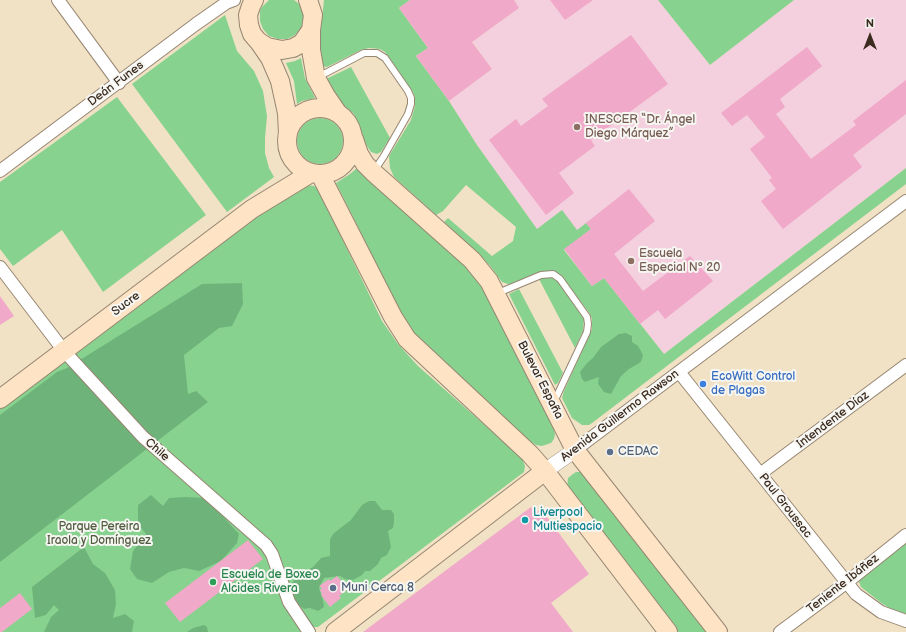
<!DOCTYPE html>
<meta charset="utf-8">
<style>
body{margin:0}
#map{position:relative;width:906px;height:632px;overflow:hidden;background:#f1e1c5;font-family:"Balsamiq Sans",sans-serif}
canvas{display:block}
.north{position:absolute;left:850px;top:16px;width:40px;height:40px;-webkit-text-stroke:3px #f6f6f2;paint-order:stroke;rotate:0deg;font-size:11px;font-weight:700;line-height:16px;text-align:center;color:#3b2a1e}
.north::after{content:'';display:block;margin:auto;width:14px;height:18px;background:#3b2a1e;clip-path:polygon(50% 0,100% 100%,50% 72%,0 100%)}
</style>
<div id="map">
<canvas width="906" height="632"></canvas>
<div class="north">N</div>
</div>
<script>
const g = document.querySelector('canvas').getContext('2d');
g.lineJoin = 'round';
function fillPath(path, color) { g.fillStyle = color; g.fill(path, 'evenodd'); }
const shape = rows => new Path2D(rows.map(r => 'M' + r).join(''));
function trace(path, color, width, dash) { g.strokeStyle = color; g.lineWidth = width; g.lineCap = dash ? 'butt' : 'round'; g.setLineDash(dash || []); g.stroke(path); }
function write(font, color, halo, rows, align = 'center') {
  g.font = font + ' "Balsamiq Sans",sans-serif'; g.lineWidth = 4; g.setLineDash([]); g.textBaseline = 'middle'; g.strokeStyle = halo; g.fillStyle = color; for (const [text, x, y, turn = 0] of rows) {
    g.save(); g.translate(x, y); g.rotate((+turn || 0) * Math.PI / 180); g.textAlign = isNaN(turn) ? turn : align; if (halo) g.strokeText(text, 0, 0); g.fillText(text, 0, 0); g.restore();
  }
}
const built = shape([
 [514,0,551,0,565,20,587,4,584,0,658,0,710,65,794,0,906,0,906,168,664,354,604,278,592,287,564,249,590,229,587,224,577,230,537,229,477,145,449,101,492,69,467,34,482,35,519,8]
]);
const green = shape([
 [269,0,294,0,298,3,302,10,304,19,301,28,295,35,287,39,278,39,269,36,263,29,260,21,260,11,262,7],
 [324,0,410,0,399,8,428,48,416,56,449,101,477,145,537,229,562,210,577,230,586,223,591,229,564,250,592,286,604,278,664,354,906,168,906,184,592,423,589,425,582,425,572,418,562,398,564,391,592,329,592,319,590,314,563,278,555,272,511,285,502,282,491,267,481,256,444,222,448,218,492,256,513,241,516,227,466,185,443,211,436,215,394,177,390,168,389,156,411,120,415,106,415,98,413,92,385,52,380,49,369,48,361,50,327,67,322,66,318,56],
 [658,0,794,0,710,65],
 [225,15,237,51,254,71,263,91,267,116,265,138,265,153,269,168,274,177,227,212,132,84],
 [301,58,305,78,315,98,302,101,297,104,294,81,286,63,295,61],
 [351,67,390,138,381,152,377,154,371,152,367,146,354,114,342,104,326,79],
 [117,97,206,215,103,292,62,230,13,266,0,249,0,182],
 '297 141a23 23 0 1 1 46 0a23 23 0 1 1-46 0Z',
 [357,168,477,276,552,424,555,434,554,439,551,443,542,446,536,445,530,441,420,341,406,323,336,183,350,174],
 [307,185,314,186,318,189,382,321,398,344,418,366,522,458,525,466,524,472,318,627,313,627,311,625,294,602,263,547,302,632,0,632,0,409,255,215],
 [545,277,550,277,557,280,584,319,583,331,575,348,539,279],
 [519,289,563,373,558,383,555,385,509,294],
 [576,472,582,472,707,632,677,632,567,488,568,478,573,474],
 [906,542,906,614,889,608,880,602,861,587,859,582,860,580]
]);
const forest = shape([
 [242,283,243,304,232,326,219,328,184,355,188,394,196,391,208,402,0,562,0,415,57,372,67,368,202,284],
 [626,333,632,336,632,342,638,346,643,355,641,362,629,369,621,376,611,394,604,392,598,384,599,377,585,382,582,379,580,372,587,363,593,358,601,347,619,334],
 [151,495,163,506,169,498,185,497,206,498,239,534,237,543,221,561,199,571,184,568,169,572,152,583,137,579,130,569,133,551,146,534,138,524,138,505],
 [369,501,375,501,382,510,391,510,394,514,394,523,393,528,388,531,391,547,387,555,381,558,378,564,370,571,365,571,362,575,353,580,345,579,340,576,324,578,319,588,323,600,324,607,318,611,310,608,304,609,298,604,293,594,292,584,295,579,304,572,313,567,321,558,330,556,330,539,334,533,351,520,362,505],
 [84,547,93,564,105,573,115,590,116,604,113,618,125,614,134,621,132,632,44,632,51,617,59,610,54,605,46,615,35,618,32,587],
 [204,625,207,627,208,632,187,632,193,628]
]);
const building = shape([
 [410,0,514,0,519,8,472,42,492,69,449,101,416,56,428,48,399,8],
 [550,0,593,0,565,20],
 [631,35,668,84,591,140,595,146,559,173,574,193,546,215,489,140,516,119,521,126,548,106,542,99],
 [807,47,822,66,780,99,785,107,776,114,811,159,856,125,853,121,906,80,906,114,853,155,862,167,783,229,761,201,776,189,769,180,772,178,750,149,765,137,747,115,732,126,721,113],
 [629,189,655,221,614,254,643,291,690,256,713,281,665,319,658,310,640,324,604,278,592,286,564,249,591,229,586,223],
 [0,296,14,316,0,325],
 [531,507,535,513,541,509,589,574,551,603,573,632,363,632],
 [248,540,263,559,180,622,165,603],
 [337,576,348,589,339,596,341,598,330,607,321,595,322,594,320,590,322,588,319,586,329,579,330,581],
 [20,593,32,609,2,632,0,632,0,608]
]);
const service = shape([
 [318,77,364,53,377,53,385,58,408,91,411,98,411,104,408,114,384,156,374,171],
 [498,293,541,275,553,274,560,279,587,317,588,324,587,332,554,402]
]);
const minor = shape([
 [58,0,119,83],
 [0,171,196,24,226,3,234,0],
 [0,267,64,351,143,437,266,545,272,554,289,602,309,632],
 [679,372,856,594,881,612,906,621],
 [575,450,906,201],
 [760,474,906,365],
 [780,632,846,583,906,535]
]);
const tertiary = shape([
 [545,471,575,450]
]);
const secondary = shape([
 [254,0,251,6,248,15,249,25,252,34,258,41,267,47,282,50,293,48,302,43,311,30,313,15,308,0],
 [311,30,311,50,316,78,326,96,337,112],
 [259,42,270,58,280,81,287,113,288,134],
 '287 141a33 33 0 1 1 66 0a33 33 0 1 1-66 0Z',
 [354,139,359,154,365,164,373,172,472,260,489,281,575,450,718,632],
 [320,174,393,317,407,339,530,454,545,471,668,632],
 [0,399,252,209,311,173],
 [335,632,545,471]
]);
const markers = [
 [577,127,4,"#8d6e63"],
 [631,261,4,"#8d6e63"],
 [703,384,4,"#3f7fe0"],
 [610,452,4,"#5c6f8a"],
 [525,520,4,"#0f9aa8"],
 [213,582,4,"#2e9e5b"],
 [333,588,4,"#5c6f8a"]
];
const streetNames = [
 ["Deán Funes",116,84,-37],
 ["Sucre",126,304,-37],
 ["Bulevar España",540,380,63],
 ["Avenida Guillermo Rawson",620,416,-37],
 ["Intendente Díaz",833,420,-37],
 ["Chile",157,450,41],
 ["Paul Groussac",785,506,52],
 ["Teniente Ibáñez",843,584,-38]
];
const educationNames = [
 ["INESCER “Dr. Ángel",585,120],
 ["Diego Márquez”",585,134],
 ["Escuela",639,254],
 ["Especial Nº 20",639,268]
];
const shopNames = [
 ["EcoWitt Control",711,377],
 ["de Plagas",711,391]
];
const serviceNames = [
 ["CEDAC",618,452],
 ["Muni Cerca 8",341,588]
];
const cultureNames = [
 ["Liverpool",533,513],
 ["Multiespacio",533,527]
];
const parkNames = [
 ["Parque Pereira",99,527],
 ["Iraola y Domínguez",99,541]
];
const leisureNames = [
 ["Escuela de Boxeo",221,575],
 ["Alcides Rivera",221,589]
];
fillPath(built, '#f4cfdd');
fillPath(green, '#88d28f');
fillPath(forest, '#6eb47a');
fillPath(building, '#f0a9c8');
trace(service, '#968672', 8);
trace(minor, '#968672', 14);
trace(tertiary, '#968672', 16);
trace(secondary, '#968672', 20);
trace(service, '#fff', 6);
trace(minor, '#fff', 12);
trace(tertiary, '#fff', 15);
trace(secondary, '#fee4c5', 18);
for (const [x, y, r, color] of markers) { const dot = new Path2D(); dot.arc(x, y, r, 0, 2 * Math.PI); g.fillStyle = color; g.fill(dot); trace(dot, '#f6f6f2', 1.5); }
write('12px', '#3b2a1e', '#f6f6f2', streetNames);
write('12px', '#785e54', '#f6f6f2', educationNames, 'left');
write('12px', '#366cbe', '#f6f6f2', shopNames, 'left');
write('12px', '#4e5e75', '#f6f6f2', serviceNames, 'left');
write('12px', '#0d838f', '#f6f6f2', cultureNames, 'left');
write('12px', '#525c40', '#f6f6f2', parkNames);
write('12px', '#27864d', '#f6f6f2', leisureNames, 'left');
</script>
